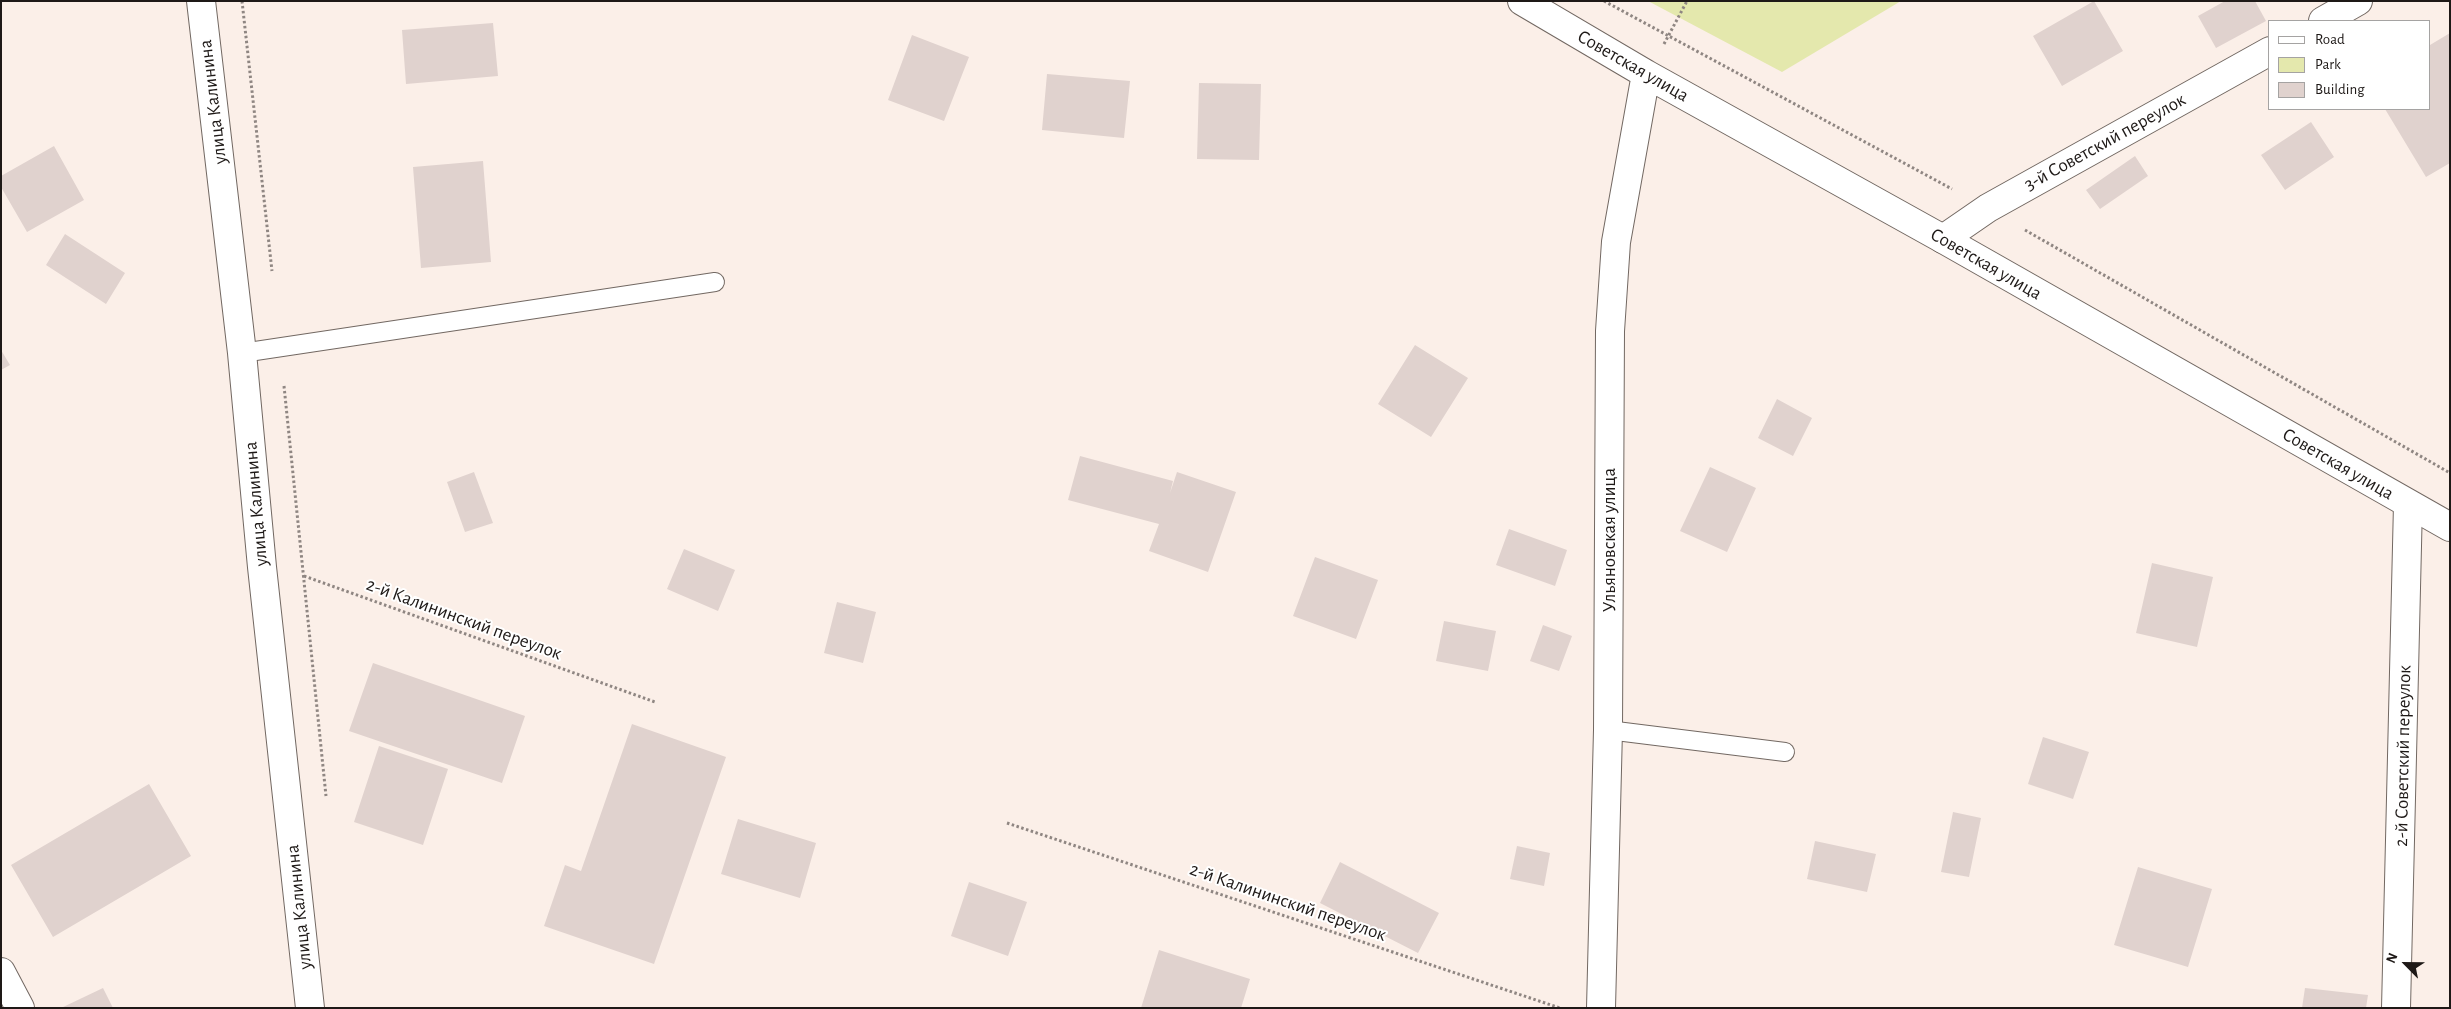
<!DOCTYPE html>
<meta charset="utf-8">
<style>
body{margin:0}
#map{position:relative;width:2451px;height:1009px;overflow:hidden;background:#fbefe8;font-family:"Alegreya Sans",sans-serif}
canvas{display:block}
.frame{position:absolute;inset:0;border:2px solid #1e1917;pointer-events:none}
.legend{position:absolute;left:2268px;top:20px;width:162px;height:90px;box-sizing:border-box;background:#fff;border:1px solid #a5a3a2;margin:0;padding:6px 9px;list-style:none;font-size:15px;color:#1e1917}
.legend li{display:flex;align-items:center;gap:10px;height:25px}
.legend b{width:25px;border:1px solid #a5a3a2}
.north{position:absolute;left:2381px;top:939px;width:50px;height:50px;-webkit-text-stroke:4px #fff;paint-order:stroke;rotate:293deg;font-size:14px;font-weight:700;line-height:20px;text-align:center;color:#1e1917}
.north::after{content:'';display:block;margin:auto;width:18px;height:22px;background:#1e1917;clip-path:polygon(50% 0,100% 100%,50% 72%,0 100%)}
</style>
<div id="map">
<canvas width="2451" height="1009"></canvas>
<div class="frame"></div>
<ul class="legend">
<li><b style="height:6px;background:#fff"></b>Road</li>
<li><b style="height:14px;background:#e4e8ad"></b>Park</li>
<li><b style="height:14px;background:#e0d2ce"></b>Building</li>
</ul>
<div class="north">N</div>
</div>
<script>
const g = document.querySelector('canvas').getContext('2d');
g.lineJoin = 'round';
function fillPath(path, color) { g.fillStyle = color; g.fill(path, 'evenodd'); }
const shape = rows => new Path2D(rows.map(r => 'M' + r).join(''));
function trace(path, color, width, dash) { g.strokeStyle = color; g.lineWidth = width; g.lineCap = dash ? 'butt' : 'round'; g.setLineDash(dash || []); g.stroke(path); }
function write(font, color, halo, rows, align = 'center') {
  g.font = font + ' "Alegreya Sans",sans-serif'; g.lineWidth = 4; g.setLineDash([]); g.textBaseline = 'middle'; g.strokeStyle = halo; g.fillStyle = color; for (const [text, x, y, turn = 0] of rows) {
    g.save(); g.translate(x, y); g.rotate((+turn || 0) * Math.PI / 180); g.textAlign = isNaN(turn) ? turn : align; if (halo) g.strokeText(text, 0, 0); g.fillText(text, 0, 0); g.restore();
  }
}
const green = shape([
 [1648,1,1901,1,1782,72]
]);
const building = shape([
 [2094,1,2123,51,2062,86,2033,36],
 [2225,1,2255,1,2266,21,2216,48,2198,16],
 [493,23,498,76,406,84,402,30],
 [2450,33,2450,163,2426,177,2385,109,2430,109,2430,45],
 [912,35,969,57,944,121,888,100],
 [1047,74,1130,81,1124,138,1042,130],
 [1199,83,1261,84,1259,160,1197,159],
 [2311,122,2334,157,2285,190,2261,155],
 [54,146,84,200,27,232,1,187,1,176],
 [2135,156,2148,176,2100,209,2086,190],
 [483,161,491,262,421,268,413,167],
 [65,234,125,273,106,304,46,265],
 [1415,345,1468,378,1431,437,1378,404],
 [1,350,10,365,1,370],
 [1777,399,1812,418,1793,456,1758,438],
 [1080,456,1173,481,1170,493,1177,472,1236,492,1208,572,1149,551,1159,524,1068,500],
 [1710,467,1756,488,1727,552,1680,531],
 [474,472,493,523,465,532,447,482],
 [1509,529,1567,550,1555,586,1496,565],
 [684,549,735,570,718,611,667,589],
 [1315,557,1378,580,1356,639,1293,616],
 [2152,563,2213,577,2197,647,2136,633],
 [837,602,876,612,863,663,824,653],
 [1444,621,1496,631,1488,671,1436,661],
 [1543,625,1572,636,1559,671,1530,661],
 [373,663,525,716,502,783,349,731],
 [632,724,726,757,654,964,544,926,565,865,581,871],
 [2043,737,2089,752,2073,799,2028,784],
 [379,746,448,769,423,845,354,822],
 [149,784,191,856,53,937,11,865],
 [1953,812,1981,818,1969,877,1941,872],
 [738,819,816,843,800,898,721,874],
 [1815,841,1876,854,1867,892,1807,879],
 [1517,846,1550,853,1544,886,1510,879],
 [1340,862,1439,913,1418,953,1320,903],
 [2138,867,2212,889,2188,967,2114,945],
 [969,882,1027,902,1008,956,951,936],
 [1159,950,1250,979,1241,1008,1141,1008],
 [103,988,113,1008,61,1008],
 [2305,988,2368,995,2366,1008,2302,1008]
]);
const path = shape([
 [242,1,272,271],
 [1604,1,1952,189],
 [1664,44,1687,1],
 [2025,230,2450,473],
 [284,386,326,796],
 [304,576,655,702],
 [1007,823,1560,1008]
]);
const lane = shape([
 [242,353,715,282],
 [1608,730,1785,752]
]);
const street = shape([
 [2323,21,2358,1],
 [1943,239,1988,208,2270,51],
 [1,972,20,1008],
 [2396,1008,2408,504]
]);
const secondary = shape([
 [201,1,242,353,262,567,310,1008],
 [1522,1,1646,74,1943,239,2450,527],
 [1601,1008,1608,730,1610,331,1616,242,1646,74]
]);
const streetNames = [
 ["Советская улица",1633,66,30],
 ["улица Калинина",213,102,-97],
 ["3-й Советский переулок",2105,142,-29],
 ["Советская улица",1986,264,30],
 ["Советская улица",2338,464,30],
 ["улица Калинина",256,504,-95],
 ["Ульяновская улица",1609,540,-90],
 ["2-й Калининский переулок",464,619,20],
 ["2-й Советский переулок",2403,756,-89],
 ["2-й Калининский переулок",1288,902,19],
 ["улица Калинина",299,907,-96]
];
fillPath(green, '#e4e8ad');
fillPath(building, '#e0d2ce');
trace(lane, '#726862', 20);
trace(street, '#726862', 30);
trace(secondary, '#726862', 30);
trace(path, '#8f8682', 3, [2.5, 2.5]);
trace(lane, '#fff', 18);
trace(street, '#fff', 28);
trace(secondary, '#fff', 28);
write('19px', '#1e1917', '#fff', streetNames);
</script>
